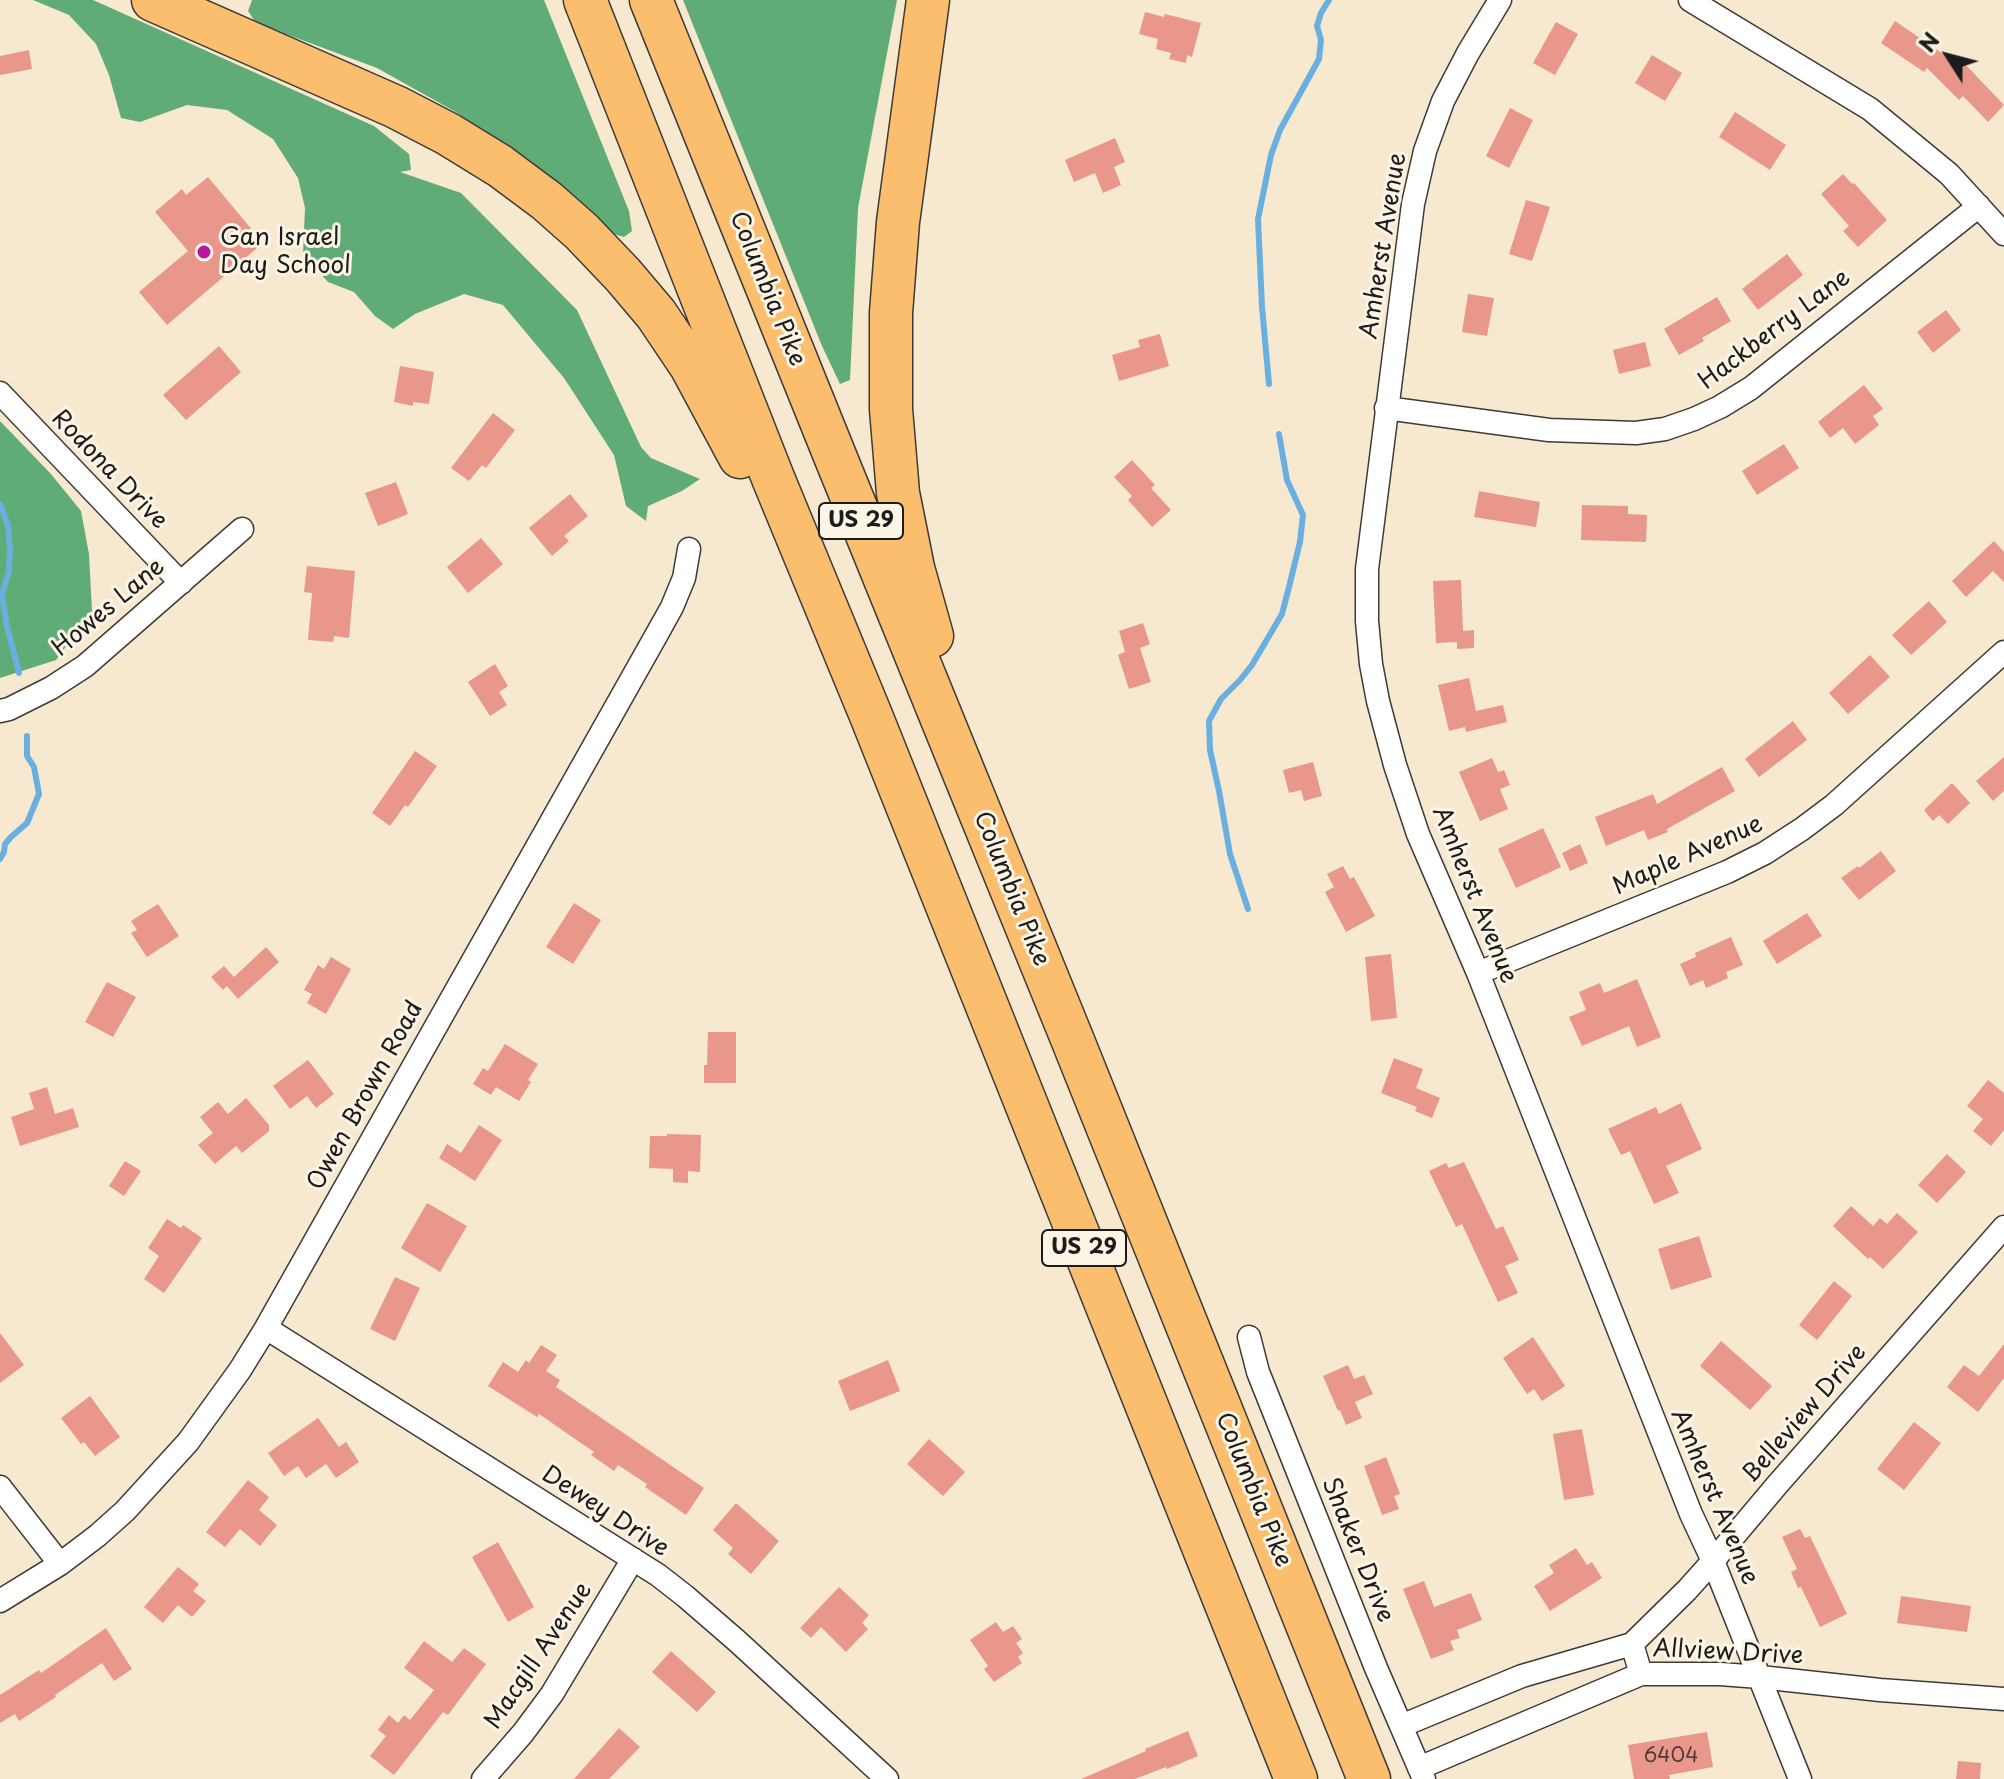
<!DOCTYPE html>
<style>
body{margin:0}
#map{position:relative;width:2004px;height:1779px;overflow:hidden;background:#f7e8d0;font-family:"Playpen Sans",sans-serif}
canvas{display:block}
.north{position:absolute;left:1908px;top:16px;width:80px;height:80px;-webkit-text-stroke:6px #fcf5e5;paint-order:stroke;rotate:306deg;font-size:22px;font-weight:700;line-height:32px;text-align:center;color:#1c1c1c}
.north::after{content:'';display:block;margin:auto;width:28px;height:36px;background:#1c1c1c;clip-path:polygon(50% 0,100% 100%,50% 72%,0 100%)}
</style>
<div id="map">
<canvas width="2004" height="1779"></canvas>
<div class="north">N</div>
</div>
<script>
const g = document.querySelector('canvas').getContext('2d');
g.lineJoin = 'round';
function fillPath(path, color) { g.fillStyle = color; g.fill(path, 'evenodd'); }
const shape = rows => new Path2D(rows.map(r => 'M' + r).join(''));
function trace(path, color, width, dash) { g.strokeStyle = color; g.lineWidth = width; g.lineCap = dash ? 'butt' : 'round'; g.setLineDash(dash || []); g.stroke(path); }
function write(font, color, halo, rows, align = 'center') {
  g.font = font + ' "Playpen Sans",sans-serif'; g.lineWidth = 6; g.setLineDash([]); g.textBaseline = 'middle'; g.strokeStyle = halo; g.fillStyle = color; for (const [text, x, y, turn = 0] of rows) {
    g.save(); g.translate(x, y); g.rotate((+turn || 0) * Math.PI / 180); g.textAlign = isNaN(turn) ? turn : align; if (halo) g.strokeText(text, 0, 0); g.fillText(text, 0, 0); g.restore();
  }
}
const forest = shape([
 [33,0,93,0,374,126,409,154,411,170,400,172,461,193,577,310,641,447,651,458,700,479,682,491,648,506,646,521,626,506,614,455,564,378,503,305,464,294,415,314,393,329,375,316,354,292,328,282,303,255,305,208,298,178,273,139,227,110,187,105,140,122,121,118,109,75,96,44,69,15],
 [252,0,544,0,629,211,632,231,624,237,607,232,584,214,532,162,454,111,377,68,267,27,254,20,248,11],
 [683,0,897,0,858,208,850,380,840,384,822,346],
 [0,421,51,474,81,511,89,554,92,611,56,660,0,678]
]);
const stream = shape([
 [1269,384,1262,307,1258,219,1271,155,1280,130,1319,59,1321,40,1317,26,1321,13,1329,0],
 [0,504,8,525,10,549,9,571,2,594,6,622,19,673],
 [0,859,4,852,5,844,11,837,27,823,39,794,34,767,27,756,27,736],
 [1248,909,1230,854,1219,791,1210,750,1209,721,1221,699,1240,680,1252,665,1282,614,1289,587,1300,542,1303,515,1287,480,1279,434]
]);
const building = shape([
 [1145,12,1164,17,1165,14,1201,23,1192,57,1187,55,1186,63,1169,59,1171,53,1156,49,1158,39,1139,34],
 [1895,21,1959,65,1962,61,2004,105,1988,122,1963,96,1959,100,1927,68,1924,72,1881,43],
 [1556,22,1578,34,1555,75,1533,63],
 [29,50,32,69,0,75,0,56],
 [1652,55,1682,73,1665,101,1635,83],
 [1510,108,1533,120,1509,168,1486,156],
 [1735,112,1786,145,1770,170,1719,137],
 [1115,138,1125,162,1114,167,1121,185,1103,193,1095,173,1074,182,1065,160],
 [1843,174,1852,184,1854,183,1887,220,1858,247,1843,231,1849,226,1821,194],
 [208,177,263,243,167,325,139,292,188,251,155,212,182,189,186,195],
 [1526,200,1550,207,1532,261,1509,254],
 [1787,254,1803,275,1758,310,1742,289],
 [1468,294,1494,298,1487,336,1462,332],
 [1717,297,1731,321,1702,338,1704,341,1679,355,1664,329],
 [1946,310,1961,330,1933,353,1917,332],
 [1160,334,1169,366,1119,381,1112,355,1140,347,1138,340],
 [1645,342,1651,366,1619,374,1613,350],
 [219,346,241,372,186,420,163,395],
 [400,366,434,372,429,404,413,402,413,406,394,402],
 [1864,385,1883,409,1873,416,1879,425,1855,444,1843,428,1830,438,1818,422],
 [493,413,515,430,486,468,482,465,469,481,451,468],
 [1784,444,1799,468,1757,495,1742,471],
 [1132,460,1155,485,1151,488,1171,510,1152,527,1128,500,1132,496,1114,477],
 [396,482,408,514,378,526,365,493],
 [1479,491,1540,502,1536,527,1474,517],
 [570,494,588,516,564,536,569,541,552,556,529,528],
 [1582,505,1628,506,1628,514,1647,515,1646,542,1581,540],
 [481,538,503,564,468,593,447,567],
 [1994,541,2004,552,2004,582,1993,571,1966,597,1952,581],
 [307,566,355,571,349,638,334,636,333,642,308,640,312,593,304,592],
 [1461,580,1463,631,1474,630,1474,648,1457,649,1457,642,1436,643,1433,581],
 [1929,601,1947,622,1911,655,1892,635],
 [1143,623,1150,644,1140,648,1151,682,1129,689,1118,655,1125,652,1119,631],
 [1870,655,1890,677,1848,714,1829,693],
 [495,664,508,686,499,692,507,705,490,716,468,682],
 [1469,678,1476,711,1503,705,1507,722,1466,732,1465,727,1449,731,1438,685],
 [1793,721,1807,740,1759,777,1745,759],
 [415,751,437,766,408,807,405,805,390,826,372,813],
 [2004,757,2004,791,1993,801,1976,781],
 [1492,758,1498,772,1504,770,1510,785,1500,789,1508,809,1480,821,1459,772],
 [1313,762,1322,796,1304,801,1301,790,1289,793,1283,770],
 [1722,767,1735,791,1667,829,1668,832,1648,840,1644,830,1606,846,1595,817,1653,794,1657,804],
 [1952,783,1970,803,1948,824,1939,815,1933,821,1924,810],
 [1543,828,1561,867,1516,888,1498,849],
 [1580,844,1588,863,1570,871,1562,853],
 [1881,851,1896,871,1859,900,1841,878,1858,866,1859,868],
 [1343,866,1350,879,1354,877,1375,916,1346,932,1325,892,1334,887,1327,874],
 [574,903,601,920,573,964,546,947],
 [158,904,179,936,147,957,131,933,137,930,131,921],
 [1807,913,1822,936,1777,964,1763,941],
 [1731,937,1743,965,1726,972,1728,978,1706,988,1703,980,1690,986,1680,964,1696,957,1695,953],
 [266,947,279,962,238,999,227,986,223,990,211,977,224,966,234,977],
 [1391,954,1397,1018,1371,1021,1365,957],
 [331,957,351,969,326,1014,307,1003,312,994,304,990,318,965,324,969],
 [1637,979,1661,1037,1637,1047,1629,1026,1582,1046,1569,1017,1586,1010,1579,992,1600,983,1604,993],
 [107,982,136,997,113,1037,85,1022],
 [708,1032,736,1032,736,1083,704,1083,704,1065,707,1065],
 [505,1044,538,1064,528,1080,531,1082,519,1101,496,1087,491,1095,473,1084,483,1068,488,1071],
 [1394,1058,1423,1069,1416,1088,1440,1098,1432,1118,1415,1111,1417,1107,1381,1093],
 [308,1060,334,1094,316,1108,307,1096,290,1109,273,1086],
 [1988,1080,2004,1093,2004,1130,1991,1146,1973,1131,1983,1119,1967,1106],
 [47,1087,55,1114,73,1108,79,1127,20,1146,11,1117,34,1109,29,1093],
 [246,1098,269,1125,269,1131,242,1153,236,1146,215,1164,198,1145,213,1133,200,1117,218,1102,228,1114],
 [1681,1103,1702,1149,1666,1166,1679,1193,1654,1204,1630,1151,1621,1155,1608,1129,1656,1107,1659,1114],
 [479,1125,502,1140,475,1181,439,1158,447,1144,461,1153],
 [667,1134,701,1135,700,1172,688,1171,688,1183,673,1182,673,1169,649,1168,650,1136,667,1136],
 [1947,1154,1966,1172,1937,1203,1918,1185],
 [125,1161,141,1171,124,1196,109,1186],
 [1464,1162,1496,1229,1503,1226,1519,1260,1505,1266,1518,1293,1498,1302,1462,1224,1456,1227,1429,1171,1446,1163,1449,1168],
 [427,1203,467,1226,440,1272,401,1248],
 [1851,1206,1873,1226,1880,1218,1887,1224,1897,1213,1918,1232,1883,1269,1870,1257,1868,1259,1833,1226],
 [167,1219,181,1228,183,1225,202,1238,164,1293,144,1279,159,1256,148,1248],
 [1699,1236,1712,1277,1671,1290,1658,1249],
 [395,1277,420,1288,395,1341,370,1329],
 [1834,1281,1852,1296,1817,1340,1799,1325],
 [0,1333,24,1365,0,1383],
 [1533,1337,1565,1386,1542,1401,1534,1389,1527,1394,1503,1358],
 [1721,1341,1772,1386,1750,1410,1700,1366],
 [2004,1344,2004,1378,1978,1412,1947,1387,1964,1365,1979,1376],
 [541,1345,557,1355,546,1371,560,1380,556,1387,704,1488,686,1515,645,1487,647,1484,618,1465,614,1471,591,1455,594,1452,539,1414,537,1417,488,1386,503,1362,518,1372,526,1360,529,1363],
 [888,1360,900,1391,850,1411,838,1381],
 [1348,1365,1354,1379,1364,1375,1373,1394,1355,1402,1362,1418,1346,1425,1340,1410,1338,1411,1323,1376],
 [90,1396,120,1437,95,1456,84,1442,81,1444,61,1418],
 [318,1418,339,1447,346,1442,359,1462,336,1478,326,1464,306,1478,298,1466,284,1476,268,1453],
 [1914,1422,1941,1443,1904,1490,1877,1469],
 [1582,1429,1594,1495,1564,1500,1553,1434],
 [929,1439,965,1472,943,1496,907,1464],
 [1386,1457,1400,1494,1394,1496,1399,1509,1382,1515,1364,1466],
 [248,1480,269,1497,259,1510,277,1525,260,1546,240,1529,225,1547,206,1532],
 [736,1503,779,1541,751,1574,728,1554,733,1548,713,1530],
 [1800,1529,1805,1538,1810,1536,1847,1614,1820,1627,1801,1587,1798,1588,1791,1572,1797,1569,1782,1537],
 [498,1542,534,1607,508,1622,472,1557],
 [1576,1548,1587,1565,1592,1562,1602,1578,1550,1611,1534,1586,1554,1573,1549,1565],
 [178,1567,199,1584,193,1591,206,1601,192,1617,178,1605,163,1623,144,1607],
 [1424,1581,1434,1607,1471,1593,1482,1620,1457,1630,1460,1638,1450,1641,1454,1650,1431,1659,1403,1589],
 [839,1587,869,1615,862,1623,868,1629,846,1652,821,1627,811,1638,800,1628],
 [1901,1596,1971,1606,1967,1632,1897,1623],
 [996,1622,1003,1632,1013,1626,1022,1639,1016,1643,1023,1653,1018,1657,1022,1663,994,1682,984,1669,988,1666,970,1640],
 [106,1628,132,1669,114,1681,102,1663,55,1695,56,1697,19,1721,15,1714,0,1723,0,1695,39,1670,41,1673],
 [424,1641,452,1662,464,1648,486,1664,448,1715,443,1712,394,1775,370,1756,386,1736,378,1730,389,1715,398,1723,404,1715,410,1720,434,1690,404,1668],
 [671,1651,716,1692,697,1712,652,1672],
 [619,1728,640,1747,609,1779,574,1779],
 [1188,1731,1198,1756,1167,1769,1166,1767,1135,1779,1081,1779,1146,1751,1145,1749],
 [1707,1732,1713,1767,1669,1775,1670,1779,1634,1779,1628,1745],
 [1958,1761,1981,1763,1980,1779,1956,1779]
]);
const minor = shape([
 [1500,0,1468,53,1443,101,1425,151,1413,204,1367,569,1367,621,1371,664,1378,701,1395,765,1418,834,1478,973,1691,1514,1713,1561,1800,1779],
 [1690,0,1870,109,1949,174,2004,234],
 [0,393,181,583],
 [1386,408,1549,430,1636,433,1665,429,1694,419,1720,407,1751,388,1979,206],
 [0,711,9,709,51,688,85,666,242,529],
 [1478,973,1727,872,1765,853,1802,829,1834,805,2004,652],
 [266,1328,658,1575,685,1596,737,1641,887,1779],
 [1249,1337,1258,1372,1376,1668,1424,1779],
 [0,1487,60,1564],
 [0,1601,60,1564,97,1536,125,1511,188,1442,240,1370,266,1328,657,634,672,607,684,578,689,549],
 [1641,1674,1632,1644,1687,1590,1713,1561,1777,1485,2004,1227],
 [1401,1726,1522,1676,1632,1644],
 [1419,1768,1641,1674,1720,1674,1760,1677,1880,1690,2004,1699],
 [483,1779,523,1733,552,1694,633,1559]
]);
const motorway = shape([
 [153,0,396,107,448,134,500,166,547,201,582,232,623,275,656,314,691,366,740,457],
 [585,0,773,478,872,718,1296,1779],
 [651,0,835,456,1073,1041,1369,1779],
 [928,0,898,222,891,313,891,409,898,493,913,568,932,636]
]);
const markers = [
 [204,252,8,"#b5179e"]
];
const numberNames = [
 ["6404",1671,1756]
];
const shields = [
 [861,521,84],
 [1084,1248,84]
];
const shieldNames = [
 ["US 29",861,521],
 ["US 29",1084,1248]
];
const poiNames = [
 ["Gan Israel",220,238],
 ["Day School",220,266]
];
const streetNames = [
 ["Amherst Avenue",1384,246,-81],
 ["Columbia Pike",767,289,68],
 ["Hackberry Lane",1775,330,-37],
 ["Rodona Drive",109,470,46],
 ["Howes Lane",109,608,-40],
 ["Maple Avenue",1688,856,-24],
 ["Columbia Pike",1011,889,68],
 ["Amherst Avenue",1474,895,68],
 ["Owen Brown Road",366,1096,-61],
 ["Belleview Drive",1805,1414,-49],
 ["Columbia Pike",1253,1490,68],
 ["Amherst Avenue",1714,1497,67],
 ["Dewey Drive",605,1512,33],
 ["Shaker Drive",1357,1550,68],
 ["Allview Drive",1728,1653,3],
 ["Macgill Avenue",539,1656,-56]
];
fillPath(forest, '#5fac77');
trace(stream, '#69b0e0', 6);
fillPath(building, '#e9978a');
trace(minor, '#3d3b37', 25);
trace(motorway, '#3d3b37', 45);
trace(minor, '#fff', 22);
trace(motorway, '#fbbd6e', 42);
for (const [x, y, r, color] of markers) { const dot = new Path2D(); dot.arc(x, y, r, 0, 2 * Math.PI); g.fillStyle = color; g.fill(dot); trace(dot, '#fcf5e5', 3); }
write('20px', '#4f3b38', null, numberNames);
for (const [x, y, w] of shields) { const box = new Path2D(); box.roundRect(x - w / 2, y - 18, w, 36, 6); g.fillStyle = '#fcf5e5'; g.fill(box); trace(box, '#1c1c1c', 2); }
write('bold 22px', '#1c1c1c', null, shieldNames);
write('24px', '#1c1c1c', '#fcf5e5', poiNames, 'left');
write('24px', '#1c1c1c', '#fcf5e5', streetNames);
</script>
